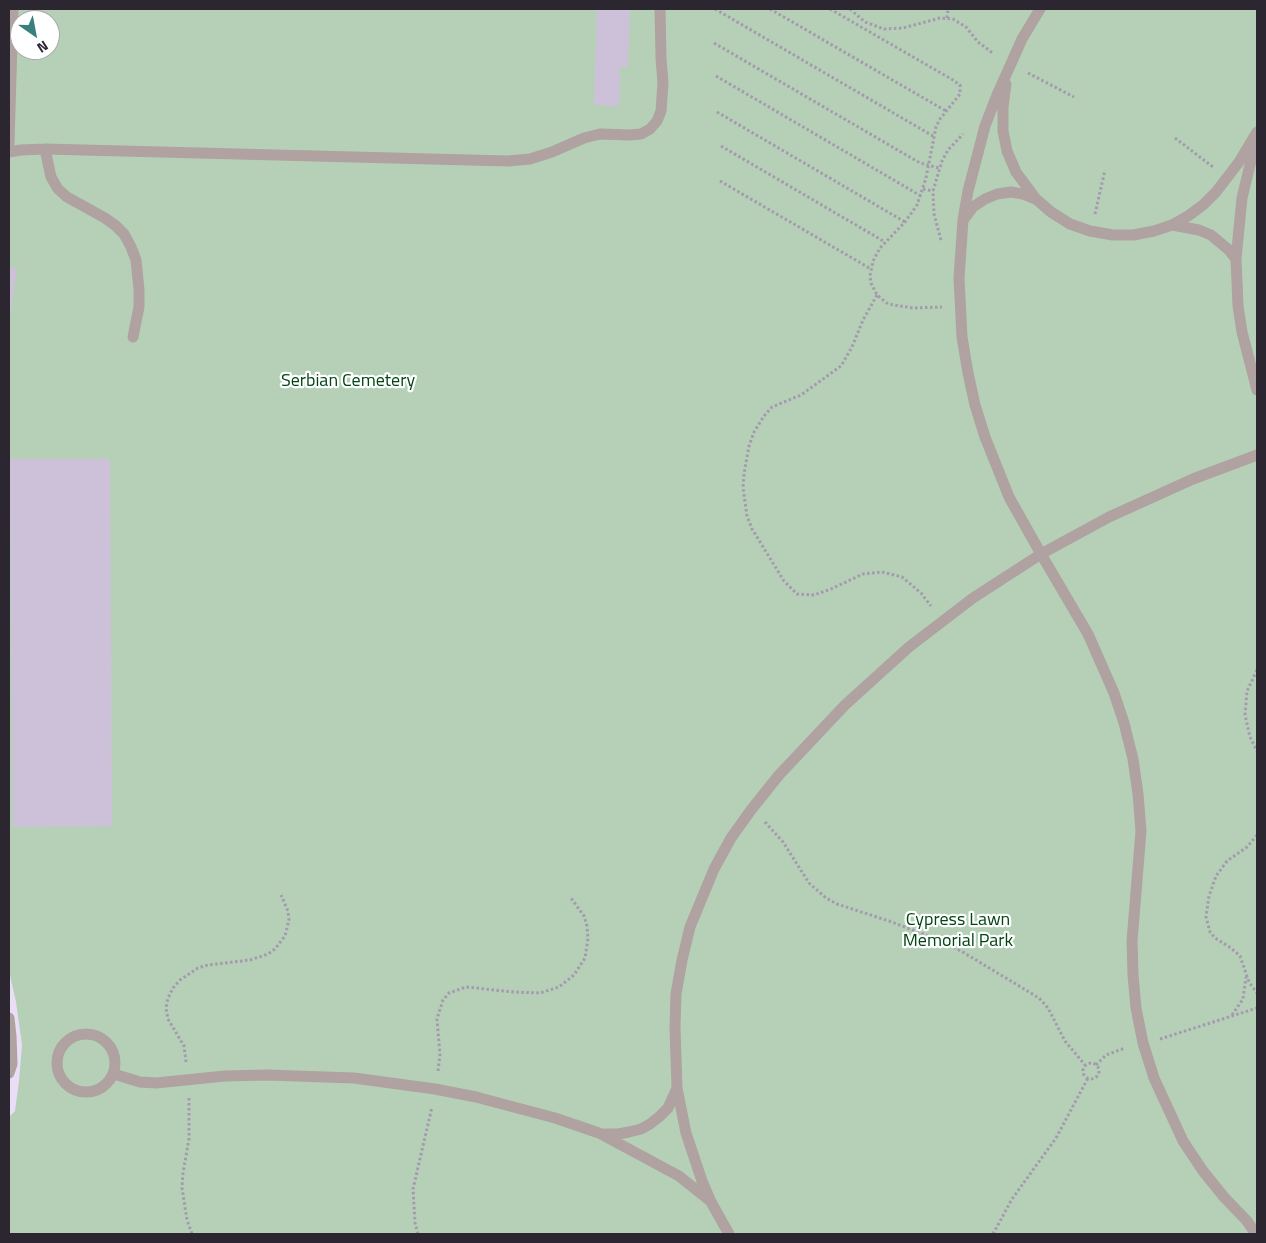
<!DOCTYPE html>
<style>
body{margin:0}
#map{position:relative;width:1266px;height:1243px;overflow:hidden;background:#eadef7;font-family:"Titillium Web",sans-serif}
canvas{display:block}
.frame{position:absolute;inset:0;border:10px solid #2b262f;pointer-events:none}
.north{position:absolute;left:10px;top:10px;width:50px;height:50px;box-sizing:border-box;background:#fff;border:1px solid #aaa8ac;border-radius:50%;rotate:147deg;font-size:14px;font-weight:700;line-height:20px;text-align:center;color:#2b262f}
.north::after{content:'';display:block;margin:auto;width:18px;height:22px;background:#37807f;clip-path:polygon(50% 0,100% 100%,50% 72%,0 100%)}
</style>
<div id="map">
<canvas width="1266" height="1243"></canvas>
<div class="frame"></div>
<div class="north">N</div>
</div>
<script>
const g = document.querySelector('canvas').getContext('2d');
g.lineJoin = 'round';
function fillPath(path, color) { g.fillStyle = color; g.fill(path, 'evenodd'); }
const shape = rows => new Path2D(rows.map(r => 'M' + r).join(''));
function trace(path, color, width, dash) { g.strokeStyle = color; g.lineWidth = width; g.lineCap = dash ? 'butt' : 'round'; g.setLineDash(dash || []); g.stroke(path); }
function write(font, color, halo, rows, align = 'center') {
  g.font = font + ' "Titillium Web",sans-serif'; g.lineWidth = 4.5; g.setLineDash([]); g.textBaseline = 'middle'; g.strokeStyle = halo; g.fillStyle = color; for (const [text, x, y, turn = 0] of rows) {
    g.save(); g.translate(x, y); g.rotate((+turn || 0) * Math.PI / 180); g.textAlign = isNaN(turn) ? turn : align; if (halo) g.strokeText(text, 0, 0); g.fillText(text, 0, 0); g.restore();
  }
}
const green = shape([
 [9,9,1257,9,1257,1234,9,1234,9,1117,15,1111,19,1081,22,1045,16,1002,9,971],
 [20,20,50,20,50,50,20,50]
]);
const building = shape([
 [597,9,630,9,628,67,620,67,619,106,594,105],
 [9,268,17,269,10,316,9,316],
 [10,459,110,459,112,826,13,827]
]);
const path = shape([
 [715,9,933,136],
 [770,9,946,111],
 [830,9,953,80,960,85,960,94,940,119,936,127,926,178,917,205,905,222,880,248,873,261,870,276,871,283,877,295,888,304,913,308,942,307],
 [850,9,865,22,884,29,903,28,940,18,953,19,966,27,978,42,994,54],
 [947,18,948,9],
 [714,43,920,163,939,168],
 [1028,73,1074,97],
 [716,76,921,196],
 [717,112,905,222],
 [1175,138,1213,167],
 [721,146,885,242],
 [720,181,871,269],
 [923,189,933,191],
 [1095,214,1105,170],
 [941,240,934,214,933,191,942,161,948,150,963,134],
 [877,295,863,320,852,347,841,366,801,395,772,407,764,416,754,432,749,446,744,474,743,488,747,516,752,529,784,581,797,594,814,595,831,589,863,574,882,572,902,577,921,593,931,606],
 [1257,670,1247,691,1245,715,1250,737,1257,751],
 [765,822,783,842,809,883,826,898,837,904,889,921,939,940,961,951,1039,998,1048,1008,1065,1041,1085,1065],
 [1257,835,1247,847,1227,861,1216,876,1209,896,1206,917,1210,932,1215,938,1231,948,1240,956,1249,982,1257,993],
 [1232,1015,1243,999,1246,977],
 [1160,1039,1257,1008],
 [186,1062,184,1046,168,1019,166,1008,168,998,173,988,180,980,198,968,208,965,250,960,268,954,275,949,285,936,289,920,288,911,281,895],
 '1083 1071a8 8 0 1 1 16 0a8 8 0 1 1-16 0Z',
 [1096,1065,1106,1055,1125,1048],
 [438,1071,440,1055,437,1019,443,1000,449,993,466,987,514,992,540,993,559,987,574,975,585,958,588,938,587,926,584,916,571,898],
 [189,1098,189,1139,183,1173,182,1188,187,1220,192,1234],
 [418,1234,415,1223,413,1189,432,1107],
 [993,1234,1012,1199,1056,1138,1088,1078]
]);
const lane = shape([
 [1040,9,1022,39,997,95,985,126,968,191,963,220,959,278,962,337,968,373,975,405,985,437,1009,497,1041,554,1088,634,1114,693,1124,723,1133,759,1138,794,1141,831,1132,941,1133,975,1136,1008,1143,1043,1154,1078,1183,1141,1203,1171,1224,1197,1247,1221,1256,1234],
 [1006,84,1003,107,1003,131,1007,151,1016,172,1036,199,1051,212,1070,224,1090,231,1113,235,1133,235,1154,231,1172,225,1188,216,1203,205,1216,192,1239,162,1257,132],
 [9,144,13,9],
 [1255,144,1242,198,1236,259,1238,306,1242,332,1257,390],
 [45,149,51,177,58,189,67,197,105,218,116,226,124,234,131,247,136,260,139,290,139,307,133,337],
 [9,152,21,150,45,149,508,161,530,159,552,152,584,138,600,134,630,135,641,134,650,129,657,121,661,111,663,83,661,58,660,9],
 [964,219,973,207,985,199,997,194,1011,192,1023,194,1035,199],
 [1172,225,1199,230,1211,235,1229,250,1236,259],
 [9,1018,11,1036,12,1064,9,1073],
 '57 1063a29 29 0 1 1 58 0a29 29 0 1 1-58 0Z',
 [114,1074,140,1082,156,1083,225,1076,267,1075,354,1078,435,1089,476,1097,555,1118,599,1133,679,1176,709,1200],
 [602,1134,618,1134,629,1132,641,1129,650,1124,659,1117,668,1108,677,1088],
 [729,1234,711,1202,702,1181,686,1133,677,1088,675,1027,676,994,682,960,690,927,714,869,731,838,751,810,779,775,845,705,909,647,973,598,1041,554,1109,517,1193,479,1257,455]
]);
const parkNames = [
 ["Serbian Cemetery",348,382],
 ["Cypress Lawn",958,921],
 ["Memorial Park",958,942]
];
fillPath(green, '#b6d0b8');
fillPath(building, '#cdc1d9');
trace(path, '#a49aad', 3, [2.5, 2.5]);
trace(lane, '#afa2a0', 11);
write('18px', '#014514', '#fff', parkNames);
</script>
